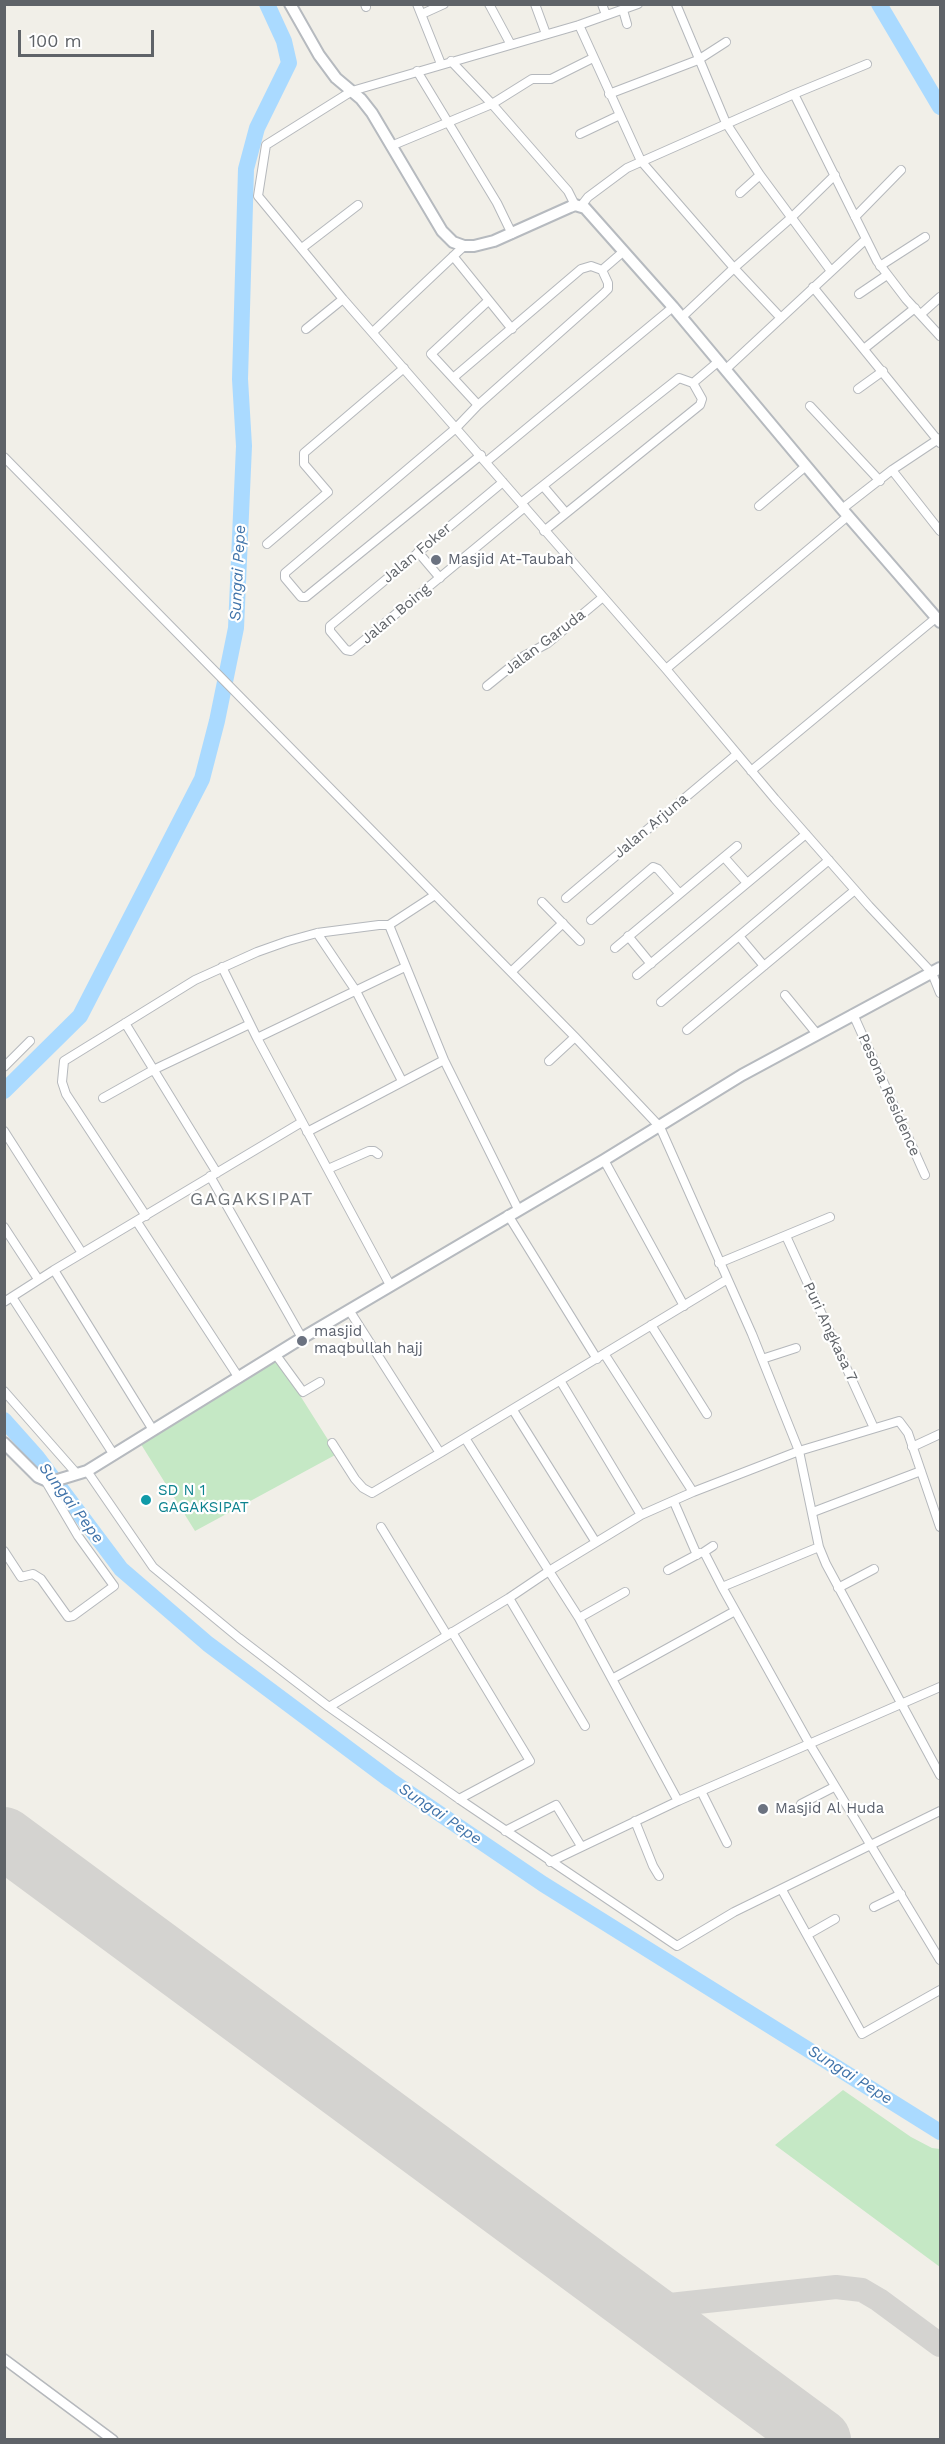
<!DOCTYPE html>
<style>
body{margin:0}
#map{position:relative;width:945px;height:2444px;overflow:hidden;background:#f1efe8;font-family:"Work Sans",sans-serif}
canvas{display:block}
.frame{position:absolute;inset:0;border:6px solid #5f6368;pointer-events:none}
.scale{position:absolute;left:18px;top:30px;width:136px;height:27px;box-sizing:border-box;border:3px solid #5f6368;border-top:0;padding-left:8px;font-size:18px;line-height:21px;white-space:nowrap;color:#5f6368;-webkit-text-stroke:4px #fff;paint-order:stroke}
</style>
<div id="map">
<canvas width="945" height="2444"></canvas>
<div class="frame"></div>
<div class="scale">100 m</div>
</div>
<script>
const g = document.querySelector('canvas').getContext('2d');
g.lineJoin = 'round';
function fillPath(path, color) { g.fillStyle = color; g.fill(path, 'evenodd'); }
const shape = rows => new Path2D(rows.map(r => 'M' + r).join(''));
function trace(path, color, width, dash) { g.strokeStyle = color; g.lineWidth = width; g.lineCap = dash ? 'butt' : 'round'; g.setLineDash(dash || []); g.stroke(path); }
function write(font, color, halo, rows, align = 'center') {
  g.font = font + ' "Work Sans",sans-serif'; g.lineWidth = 4.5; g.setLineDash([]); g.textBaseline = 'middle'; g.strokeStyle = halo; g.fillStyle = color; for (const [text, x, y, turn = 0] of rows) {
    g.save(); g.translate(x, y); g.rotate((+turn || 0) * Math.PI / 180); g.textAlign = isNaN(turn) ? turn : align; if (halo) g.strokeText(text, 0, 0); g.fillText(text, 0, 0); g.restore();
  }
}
const green = shape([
 [277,1359,337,1454,195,1531,139,1441],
 [843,2090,911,2137,932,2148,940,2149,940,2267,775,2145]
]);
const river = shape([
 [879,4,940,107],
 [4,1091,80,1016,202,779,217,721,236,628,244,446,240,379,246,169,257,128,289,63,284,41,267,4],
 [4,1420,37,1457,121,1569,208,1644,390,1780,543,1884,940,2132]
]);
const taxiway = shape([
 [642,2308,836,2287,862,2290,879,2300,940,2345]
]);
const runway = shape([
 [4,1838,820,2440]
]);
const minor = shape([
 [365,4,366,7],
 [417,4,441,64],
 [489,4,510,43],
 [535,4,546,34],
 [602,4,606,15],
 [638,4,579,25,352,91,266,145,258,196,343,299,666,669,775,799,869,906,932,973,940,993],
 [676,4,726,123,760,175,831,271],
 [623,10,627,24],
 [422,14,444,4],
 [579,25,641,161,734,268,792,217,835,175],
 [451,61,492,104,568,191,575,205],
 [417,71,497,203,512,234],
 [609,94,698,60,726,42],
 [794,94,867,64],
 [580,134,620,115],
 [391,146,492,104,532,79,551,79,593,58],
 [740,193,760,175],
 [581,206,588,197,627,168,794,94,877,261,906,299,940,336],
 [855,217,901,170],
 [302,248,358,205],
 [453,256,512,329],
 [880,266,925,237],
 [813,287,940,443],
 [859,294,887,275],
 [488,301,431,354,478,405,603,294,608,289,608,283,602,270],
 [921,314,940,297],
 [682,317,734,268,780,317],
 [306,329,343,299],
 [373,332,464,246],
 [865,348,915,308],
 [726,369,865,240],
 [453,378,581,269,591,266,602,270,624,251],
 [858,389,883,371],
 [478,405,456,428,285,573,285,578,301,597,306,597,481,455],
 [810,406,880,481],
 [4,457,575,1037,660,1127,752,1334,799,1451,819,1547,826,1564,940,1775],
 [486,462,673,307],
 [892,470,940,531],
 [503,482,330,626,330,631,346,650,351,651,525,507],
 [543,486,566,513],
 [521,503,679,378,693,383,719,361],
 [759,506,806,466],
 [842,509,892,470,940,438],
 [544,531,700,405,702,399,693,383],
 [267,544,328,492,304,464,304,453,404,368],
 [418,552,440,578],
 [666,669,848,516],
 [487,686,524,656,548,643,603,597],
 [751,771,937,617],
 [724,857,747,883],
 [566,898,737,754],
 [542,902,580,941],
 [591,920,653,867,658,869,679,893],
 [389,925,435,895],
 [317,933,356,991,402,1081],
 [628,936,651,964],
 [739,936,764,966],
 [615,948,737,846],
 [222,967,257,1038,390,1285],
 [511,972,563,923],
 [637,975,806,834],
 [785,995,817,1034],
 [661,1002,829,860],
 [853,1014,925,1175],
 [125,1023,217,1173],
 [687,1030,855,890],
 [257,1038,405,967],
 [549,1061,575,1037],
 [4,1067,30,1041],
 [103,1098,153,1070,250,1024],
 [4,1131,82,1253],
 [307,1132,444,1060],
 [604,1160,684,1306],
 [328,1169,369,1151,374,1151,378,1154],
 [210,1176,302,1338],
 [508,1215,597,1359],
 [146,1216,66,1094,62,1082,64,1061,195,980,257,952,288,941,317,933,379,925,389,925,444,1060,518,1209],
 [137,1222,239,1378],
 [4,1227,38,1279],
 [786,1236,874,1428],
 [719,1263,830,1217],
 [54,1270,153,1430],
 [12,1297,114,1455],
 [4,1302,54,1270,302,1122],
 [349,1310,440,1453,726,1280],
 [651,1325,707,1414],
 [276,1355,303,1392,320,1382],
 [605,1355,693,1492],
 [762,1359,796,1348],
 [561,1382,641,1515],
 [4,1391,77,1474],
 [513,1410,595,1541],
 [465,1438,549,1571,509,1598],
 [332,1443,355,1479,363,1488,372,1493,440,1453],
 [912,1447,940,1434],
 [87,1471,153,1567,239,1638,329,1707,459,1799,677,1946,734,1912,940,1811],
 [674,1502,697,1555],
 [813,1512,921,1471],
 [381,1527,447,1635],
 [713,1546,704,1552,722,1587,809,1743,940,1960],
 [4,1551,21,1577,33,1574,41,1579,68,1617,73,1616,114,1586,78,1536,45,1480],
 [668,1570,700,1553],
 [722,1587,819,1547],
 [838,1588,874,1569],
 [579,1618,625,1592],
 [452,1632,530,1761,459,1799],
 [612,1679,735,1611],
 [329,1707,509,1598,585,1726],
 [701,1791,727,1843],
 [678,1801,579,1618,549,1571,641,1515,693,1492,799,1451,899,1421,908,1433,940,1527],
 [801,1804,834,1787],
 [635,1821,653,1866,659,1876],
 [505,1831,556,1805,581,1846],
 [550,1862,678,1801,940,1687],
 [782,1890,862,2034,940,1990],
 [874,1907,901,1894],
 [807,1935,835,1919]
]);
const tertiary = shape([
 [4,2359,113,2440]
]);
const secondary = shape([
 [290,4,319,55,336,78,361,99,372,113,442,231,453,242,464,246,474,246,494,241,570,207,575,205,585,208,673,307,842,509,940,622],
 [4,1443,38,1477,45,1480,54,1481,87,1471,302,1338,604,1160,742,1075,940,968]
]);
const markers = [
 [436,560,6,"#6b7280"],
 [302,1341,6,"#6b7280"],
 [146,1500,6,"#0f9aa8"],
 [763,1809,6,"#6b7280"]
];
const streetNames = [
 ["Jalan Foker",417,553,-40],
 ["Jalan Boing",396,614,-40],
 ["Jalan Garuda",545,642,-37],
 ["Jalan Arjuna",651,826,-40],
 ["Pesona Residence",889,1095,66],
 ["Puri Angkasa 7",830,1332,65]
];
const worshipNames = [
 ["Masjid At-Taubah",448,560],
 ["masjid",314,1332],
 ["maqbullah hajj",314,1349],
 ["Masjid Al Huda",775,1809]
];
const cultureNames = [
 ["SD N 1",158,1491],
 ["GAGAKSIPAT",158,1508]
];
const waterNames = [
 ["Sungai Pepe",238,573,-87],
 ["Sungai Pepe",71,1503,53],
 ["Sungai Pepe",440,1814,34],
 ["Sungai Pepe",850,2075,32]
];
const quarterNames = [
 ["GAGAKSIPAT",252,1200]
];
fillPath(green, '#c5e8c5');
trace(river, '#aadaff', 16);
trace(taxiway, '#d4d3d0', 24);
trace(runway, '#d4d3d0', 62);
trace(minor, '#b5b8bc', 10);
trace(tertiary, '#b5b8bc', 12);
trace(secondary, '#b6babf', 14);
trace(minor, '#fff', 8);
trace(tertiary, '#fff', 9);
trace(secondary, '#fff', 10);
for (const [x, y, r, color] of markers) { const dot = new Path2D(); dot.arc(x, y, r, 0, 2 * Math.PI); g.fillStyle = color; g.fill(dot); trace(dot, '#fff', 2); }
write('15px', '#5f6368', '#fff', streetNames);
write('15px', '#5b616d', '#fff', worshipNames, 'left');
write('15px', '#0d838f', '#fff', cultureNames, 'left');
write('italic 16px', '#4174aa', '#fff', waterNames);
g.letterSpacing = '1.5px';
write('18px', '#70757a', '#fff', quarterNames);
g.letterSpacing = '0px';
</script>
